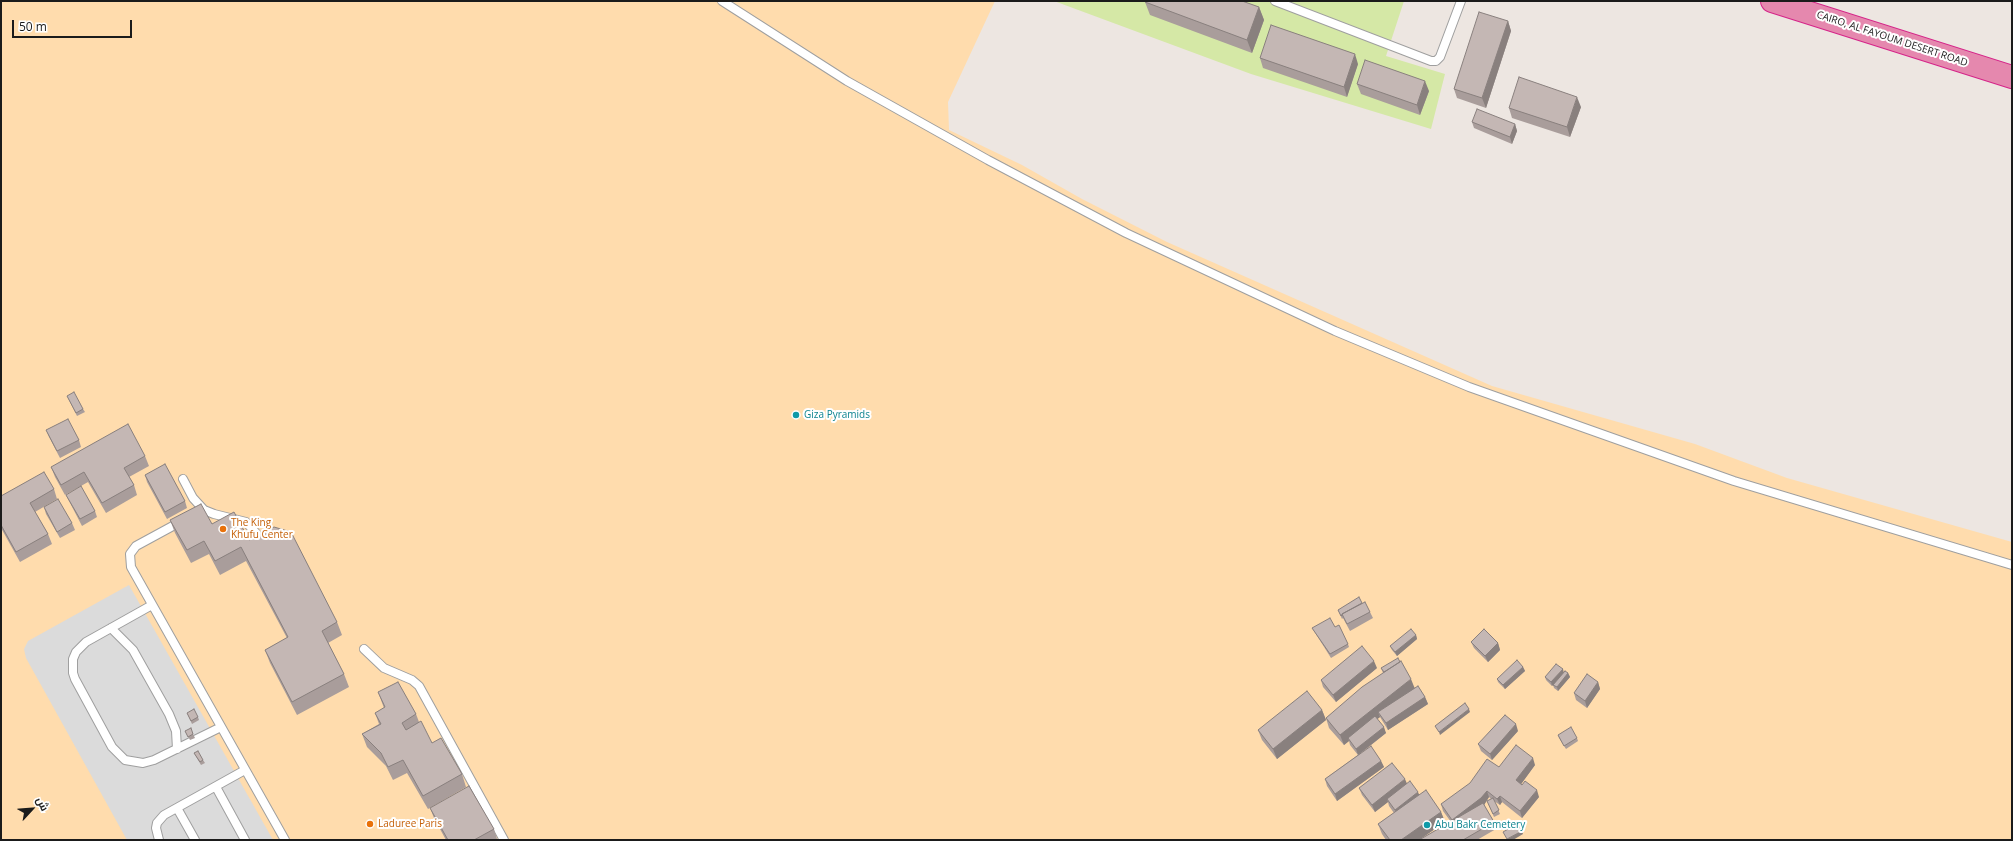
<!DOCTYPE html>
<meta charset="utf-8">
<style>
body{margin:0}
#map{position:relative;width:2013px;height:841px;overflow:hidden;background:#ede6e1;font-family:"Open Sans",Cairo,sans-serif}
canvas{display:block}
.frame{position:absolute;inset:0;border:2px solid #1b1b1b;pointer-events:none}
.north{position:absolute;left:12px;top:789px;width:40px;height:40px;-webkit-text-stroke:3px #fff;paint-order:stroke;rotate:64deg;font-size:11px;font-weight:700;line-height:16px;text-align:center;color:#1b1b1b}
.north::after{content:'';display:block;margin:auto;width:14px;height:18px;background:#1b1b1b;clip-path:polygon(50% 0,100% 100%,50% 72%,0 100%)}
.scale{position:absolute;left:12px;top:20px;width:120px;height:18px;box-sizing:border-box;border:2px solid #1b1b1b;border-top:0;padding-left:5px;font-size:12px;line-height:14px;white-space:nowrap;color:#1b1b1b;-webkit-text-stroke:3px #fff;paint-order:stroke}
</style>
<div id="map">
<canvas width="2013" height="841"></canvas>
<div class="frame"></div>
<div class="north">ش</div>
<div class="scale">50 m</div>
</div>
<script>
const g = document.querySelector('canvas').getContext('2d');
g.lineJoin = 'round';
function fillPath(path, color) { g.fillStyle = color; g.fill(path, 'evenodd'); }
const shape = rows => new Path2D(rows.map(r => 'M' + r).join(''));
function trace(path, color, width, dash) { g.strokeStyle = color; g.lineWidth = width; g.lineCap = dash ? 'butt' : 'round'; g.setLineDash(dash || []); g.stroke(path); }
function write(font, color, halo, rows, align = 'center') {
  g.font = font + ' "Open Sans",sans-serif'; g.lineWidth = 4; g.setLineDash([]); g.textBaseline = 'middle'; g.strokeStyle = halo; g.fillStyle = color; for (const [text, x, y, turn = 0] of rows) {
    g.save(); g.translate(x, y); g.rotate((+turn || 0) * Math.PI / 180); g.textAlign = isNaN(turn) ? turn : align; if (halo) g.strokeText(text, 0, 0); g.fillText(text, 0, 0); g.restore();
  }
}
const grass = shape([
 [1054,1,1404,1,1386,56,1445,74,1431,129,1251,74]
]);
const sand = shape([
 [1,1,995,1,948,102,949,130,1022,165,1082,199,1167,242,1492,386,1695,444,1787,478,2012,542,2012,840,1,840]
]);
const parking = shape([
 [129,585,273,840,127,840,26,658,24,649,28,641]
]);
const lane = shape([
 [722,1,847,81,988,160,1126,233,1335,331,1469,387,1734,481,2012,565],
 [1275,1,1431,61,1436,61,1440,57,1461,1],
 [183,479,193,498,204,510,214,514,246,522,256,533],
 [182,521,136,546,130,554,131,567,285,840],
 [152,605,86,642,76,652,73,659,73,673,75,679,112,747,125,760,143,763,154,760,221,727],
 [111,628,133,650,169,714,176,731,177,749],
 [364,649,384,668,412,680,419,686,504,840],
 [216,787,245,840],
 [177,808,195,840],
 [159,840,156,828,157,823,164,815,245,770]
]);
const highway = shape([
 [1772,1,2012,77]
]);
const wall = shape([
 [1145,2,1259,7,1264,20,1252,53,1150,15],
 [1508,21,1511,31,1486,108,1457,98,1454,89],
 [1260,58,1358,64,1347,97,1263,68],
 [1357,84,1429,91,1420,115,1361,94],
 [1581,107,1570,137,1512,118,1509,108],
 [1472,122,1515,124,1517,131,1512,144,1474,128],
 [67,396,83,409,85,412,77,416],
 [46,430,79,440,81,447,60,458,49,437],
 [145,456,149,466,129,477,134,485,137,495,106,513,88,482,65,495,55,477,51,467],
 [145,475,185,501,187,508,167,519,147,482],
 [54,489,57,499,35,512,48,534,52,544,20,562,1,528,1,496],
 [66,495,95,511,97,517,82,526,69,501],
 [44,507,72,523,75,530,60,538,46,514],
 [170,520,212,524,249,540,337,622,342,635,328,643,344,674,349,687,297,715,270,663,265,650,287,638,246,561,220,575,209,554,191,563,175,533],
 [1362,603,1370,612,1373,618,1350,631,1343,618,1342,619,1338,610],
 [1312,628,1348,644,1349,647,1331,658,1314,631],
 [1416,635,1417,639,1397,656,1392,650,1390,646],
 [1471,642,1498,643,1500,650,1488,662,1474,648],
 [1523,667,1525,671,1505,689,1498,682,1497,679],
 [1377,668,1336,702,1323,687,1321,680],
 [1381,668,1415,688,1425,697,1428,704,1388,730,1380,717,1377,719,1386,733,1360,754,1381,761,1384,767,1337,801,1327,786,1325,779,1358,755,1350,745,1349,741,1344,745,1329,728,1326,718,1383,673],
 [1564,672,1568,673,1570,677,1558,691,1554,688,1553,685,1552,686,1546,680,1545,677],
 [1598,682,1600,689,1587,708,1576,700,1574,693],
 [378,692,416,714,419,722,432,743,462,774,466,787,428,809,407,773,393,780,386,766,367,747,362,734,379,724,375,713,384,708],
 [1322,710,1326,720,1277,759,1262,740,1258,730],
 [187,713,198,717,199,720,192,724],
 [185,731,193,734,195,738,190,740],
 [1518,731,1492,760,1481,751,1478,744],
 [1558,735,1577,738,1578,741,1566,749,1559,738],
 [194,753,203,760,205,763,201,765],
 [1535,765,1521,784,1539,797,1522,818,1502,802,1500,805,1494,801,1500,814,1494,817,1487,801,1491,799,1489,797,1484,805,1494,822,1496,829,1477,840,1386,840,1382,834,1378,824,1394,813,1389,806,1388,802,1375,812,1362,795,1359,788,1407,784,1419,795,1441,812,1445,822,1419,840,1451,822,1443,811,1441,804,1499,767],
 [430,808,494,829,497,839,495,840,446,840,434,818]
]);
const shadedWall = shape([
 [1259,7,1264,20,1252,53,1247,40],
 [1508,21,1511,31,1486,108,1482,98],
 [1355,54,1358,64,1347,97,1344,87],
 [1425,81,1429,91,1420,115,1417,105],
 [1577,97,1581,107,1570,137,1567,127],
 [1515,124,1517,131,1512,144,1510,137],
 [1416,635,1417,639,1397,656,1395,652],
 [1498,643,1500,650,1488,662,1485,656],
 [1374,661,1377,668,1336,702,1333,695],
 [1523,667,1525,671,1505,689,1503,685],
 [1563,669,1564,673,1552,686,1551,682],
 [1568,673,1570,677,1558,691,1557,687],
 [1411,679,1415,689,1378,712,1380,717,1350,741,1348,738,1349,741,1344,745,1340,735],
 [1598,682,1600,689,1587,708,1585,701],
 [1425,697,1428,704,1388,730,1386,723],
 [1469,709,1470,712,1440,735,1439,732],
 [1322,710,1326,720,1277,759,1273,749],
 [1516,724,1518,731,1492,760,1490,754],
 [1384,727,1386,733,1358,755,1356,749],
 [1533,758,1535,765,1519,787,1516,780],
 [1381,761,1384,767,1337,801,1335,794],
 [1405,779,1408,786,1387,799,1388,802,1375,812,1372,805],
 [1537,790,1539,797,1522,818,1520,811],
 [1487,791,1489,797,1484,805,1454,826,1452,820],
 [1418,792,1421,799,1398,817,1395,810],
 [1500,796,1502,802,1500,805,1497,799],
 [1441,812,1445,822,1419,840,1401,840],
 [1522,831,1523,834,1513,840,1508,840,1507,839]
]);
const building = shape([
 [1146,1,1242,1,1259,7,1247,40,1145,2,1146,1],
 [1479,12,1508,21,1482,98,1454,89,1479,12],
 [1271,25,1355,54,1344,87,1260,58,1271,25],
 [1365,60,1425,81,1417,105,1357,84,1365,60],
 [1519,77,1577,97,1567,127,1509,108,1519,77],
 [1477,109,1515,124,1510,137,1472,122,1477,109],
 [74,392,83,409,76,413,67,396,74,392],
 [68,419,79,440,57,451,46,430,68,419],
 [128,424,145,456,124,468,134,485,102,503,84,472,61,485,51,467,128,424],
 [165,464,185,501,165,512,145,475,165,464],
 [44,472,54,489,30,503,48,534,16,552,1,525,1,496,44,472],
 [81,486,95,511,80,519,66,495,81,486],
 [58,499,72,523,57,532,44,507,58,499],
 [201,504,212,524,234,512,249,540,274,527,291,532,337,622,322,631,344,674,292,702,265,650,288,637,241,547,215,561,204,541,187,550,170,520,201,504],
 [1359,597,1362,603,1342,614,1342,615,1341,616,1338,610,1359,597],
 [1365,602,1370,612,1347,624,1342,614,1365,602],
 [1330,618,1335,627,1339,625,1348,644,1330,654,1312,628,1330,618],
 [1411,629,1416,635,1395,652,1390,646,1411,629],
 [1484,629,1498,643,1485,656,1471,642,1484,629],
 [1362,646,1374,661,1333,695,1321,680,1362,646],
 [1398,658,1400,662,1384,672,1381,668,1398,658],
 [1517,660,1523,667,1503,685,1497,679,1517,660],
 [1401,661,1411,679,1340,735,1326,718,1362,687,1401,661],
 [1556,664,1563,669,1551,682,1545,677,1556,664],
 [1565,671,1568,673,1557,687,1553,685,1565,671],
 [1587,674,1598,682,1585,701,1574,693,1587,674],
 [398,682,416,714,402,723,406,730,421,721,432,743,441,738,462,774,423,796,403,760,388,767,381,753,362,734,381,724,375,713,385,707,378,692,398,682],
 [1418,686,1425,697,1386,723,1378,712,1418,686],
 [1307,691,1322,710,1273,749,1258,730,1307,691],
 [1465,703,1469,709,1439,732,1435,726,1465,703],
 [194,709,198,717,191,721,187,713,194,709],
 [1505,715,1516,724,1490,754,1478,744,1505,715],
 [1375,716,1384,727,1356,749,1348,738,1375,716],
 [1571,727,1577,738,1564,746,1558,735,1571,727],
 [191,728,193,734,188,737,185,731,191,728],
 [1516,745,1533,758,1516,780,1522,785,1525,781,1537,790,1520,811,1500,796,1497,799,1487,791,1481,798,1452,820,1441,804,1470,783,1487,759,1499,767,1516,745],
 [1371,746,1381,761,1335,794,1325,779,1371,746],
 [198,751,203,760,200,762,194,753,198,751],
 [1392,763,1405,779,1372,805,1359,788,1392,763],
 [1410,781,1418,792,1395,810,1387,799,1410,781],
 [469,786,494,829,474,840,448,840,430,808,469,786],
 [1426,790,1441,812,1401,840,1390,840,1378,824,1426,790],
 [1493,798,1499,810,1493,814,1487,801,1493,798],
 [1483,803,1494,822,1463,840,1419,840,1483,803],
 [1517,824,1522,831,1507,839,1503,832,1517,824]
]);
const markers = [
 [796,415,4,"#0f9aa8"],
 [223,529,4,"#e8710a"],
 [370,824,4,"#e8710a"],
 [1427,825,4,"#0f9aa8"]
];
const streetNames = [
 ["CAIRO, AL FAYOUM DESERT ROAD",1892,39,18]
];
const cultureNames = [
 ["Giza Pyramids",804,415],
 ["Abu Bakr Cemetery",1435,825]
];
const foodNames = [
 ["The King",231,523],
 ["Khufu Center",231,535],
 ["Laduree Paris",378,824]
];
fillPath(grass, '#d5e8a6');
fillPath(sand, '#ffdcad');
fillPath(parking, '#dbdbdb');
trace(lane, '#9f9f9f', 10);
trace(highway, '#d52489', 24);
trace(lane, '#fff', 8);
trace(highway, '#e588ae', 22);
fillPath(wall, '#a99d9b');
fillPath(shadedWall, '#89807e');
fillPath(building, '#c4b7b4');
trace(building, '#89807e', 1);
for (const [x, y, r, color] of markers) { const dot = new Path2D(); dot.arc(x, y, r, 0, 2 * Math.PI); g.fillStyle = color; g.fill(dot); trace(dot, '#fff', 1.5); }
write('10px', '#1b1b1b', '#fff', streetNames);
write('10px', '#0d838f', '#fff', cultureNames, 'left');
write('10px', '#c56008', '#fff', foodNames, 'left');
</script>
